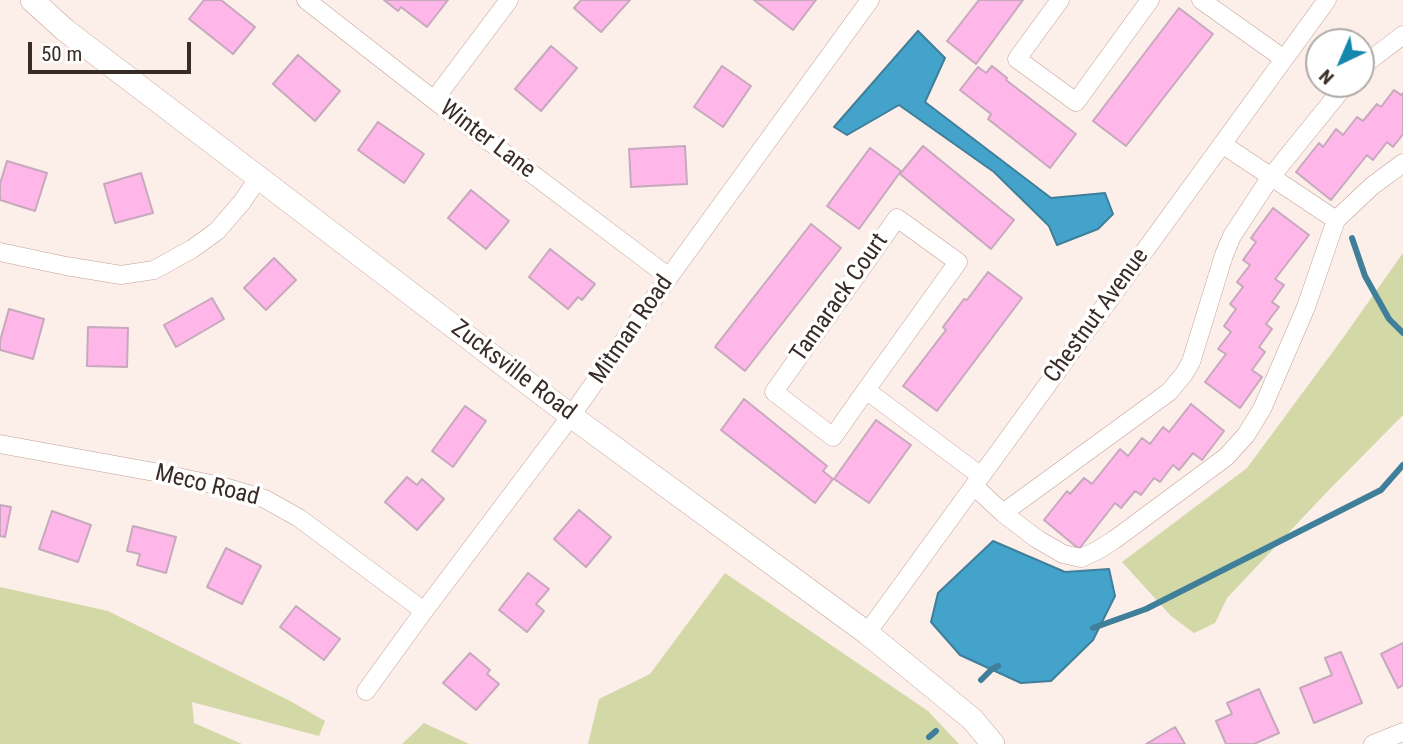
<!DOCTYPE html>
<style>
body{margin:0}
#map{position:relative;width:1403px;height:744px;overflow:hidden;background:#fceee9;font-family:"Roboto Condensed",sans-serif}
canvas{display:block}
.north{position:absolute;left:1305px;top:28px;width:70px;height:70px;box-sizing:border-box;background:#fff;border:2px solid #b0aba9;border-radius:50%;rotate:224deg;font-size:19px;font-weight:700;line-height:28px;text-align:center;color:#392c27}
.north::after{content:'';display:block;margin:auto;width:24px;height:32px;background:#1487ac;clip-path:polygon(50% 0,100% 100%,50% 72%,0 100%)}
.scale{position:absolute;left:28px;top:42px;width:163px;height:32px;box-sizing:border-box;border:4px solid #392c27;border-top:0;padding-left:9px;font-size:21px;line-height:24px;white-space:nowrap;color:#392c27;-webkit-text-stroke:5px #fff;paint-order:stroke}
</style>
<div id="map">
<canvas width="1403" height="744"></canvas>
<div class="north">N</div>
<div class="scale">50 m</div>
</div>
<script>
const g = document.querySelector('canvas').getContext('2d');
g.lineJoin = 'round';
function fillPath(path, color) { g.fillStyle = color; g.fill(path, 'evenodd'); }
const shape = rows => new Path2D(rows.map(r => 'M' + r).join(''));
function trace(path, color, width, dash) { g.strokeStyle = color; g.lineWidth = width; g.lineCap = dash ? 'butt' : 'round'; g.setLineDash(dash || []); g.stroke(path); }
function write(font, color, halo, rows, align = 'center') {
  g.font = font + ' "Roboto Condensed",sans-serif'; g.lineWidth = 7; g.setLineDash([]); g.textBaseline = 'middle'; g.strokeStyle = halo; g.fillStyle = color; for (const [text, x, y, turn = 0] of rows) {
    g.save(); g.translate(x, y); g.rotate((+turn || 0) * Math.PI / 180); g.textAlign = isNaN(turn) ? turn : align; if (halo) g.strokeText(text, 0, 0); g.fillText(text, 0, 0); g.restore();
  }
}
const green = shape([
 [1403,253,1403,415,1324,495,1227,598,1215,623,1194,633,1171,616,1122,562,1247,468,1343,338],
 [725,573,928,711,959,744,588,744,599,699,650,674],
 [0,587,108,611,290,701,325,721,319,736,192,702,194,723,242,744,0,744],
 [424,723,469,744,402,744]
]);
const water = shape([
 [918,31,945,58,925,102,1051,198,1105,193,1113,214,1098,229,1057,245,1049,226,994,172,899,105,847,135,834,127,918,31],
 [993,541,1065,572,1109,569,1115,596,1093,640,1051,681,1021,683,960,655,931,622,938,593,993,541]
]);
const stream = shape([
 [1352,238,1365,276,1389,319,1403,333],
 [1093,628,1146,609,1381,490,1403,465],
 [981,680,992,669,998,666],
 [929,737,936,731]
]);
const building = shape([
 [204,0,221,0,255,27,233,54,189,19,204,0],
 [384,0,448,0,427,27,401,7,398,11,384,0],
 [581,0,630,0,601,32,574,8,581,0],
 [754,0,816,0,793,30,754,0],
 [979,0,1023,0,976,64,947,41,979,0],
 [1179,8,1213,34,1126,146,1093,121,1179,8],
 [551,46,577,68,541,111,515,89,551,46],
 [298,55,340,91,315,121,273,84,298,55],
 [722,66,751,86,723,127,694,107,722,66],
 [992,66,1007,78,1006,80,1076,134,1050,168,988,119,991,114,960,90,978,67,986,73,992,66],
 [1394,90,1401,95,1403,93,1403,134,1393,147,1387,142,1373,160,1367,155,1331,200,1296,172,1319,143,1323,147,1336,129,1343,135,1357,117,1363,121,1377,104,1381,107,1394,90],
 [378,122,424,154,404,183,358,150,378,122],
 [685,146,687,184,631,187,629,149,685,146],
 [923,146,1014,220,991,249,900,174,923,146],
 [870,148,901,171,859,229,827,206,870,148],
 [7,161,47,173,35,211,0,200,0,184,7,161],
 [141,173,153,213,115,223,104,184,141,173],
 [471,190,509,221,486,249,448,218,471,190],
 [1273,208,1309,235,1275,279,1284,285,1272,302,1279,307,1266,324,1272,329,1259,347,1265,352,1252,370,1262,377,1240,408,1205,382,1226,354,1218,349,1231,332,1224,326,1236,309,1230,304,1243,287,1237,282,1250,265,1243,260,1256,242,1251,238,1273,208],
 [811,224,841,248,745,371,715,347,811,224],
 [550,249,595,284,582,300,578,297,568,309,529,277,550,249],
 [274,258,296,280,266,310,244,288,274,258],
 [988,272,1022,298,937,411,903,386,946,330,943,327,964,299,967,300,988,272],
 [212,298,224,319,176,347,164,325,212,298],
 [9,309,44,319,33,359,0,350,0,341,9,309],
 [88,327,128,328,127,367,87,366,88,327],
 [744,399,827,466,823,471,833,479,815,503,721,430,744,399],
 [1191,404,1224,431,1202,460,1193,453,1179,470,1173,465,1160,482,1154,478,1141,495,1135,491,1121,508,1115,503,1079,549,1044,520,1067,491,1070,494,1084,478,1092,484,1120,449,1128,456,1142,438,1150,444,1163,427,1169,432,1191,404],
 [465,406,486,421,453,467,432,451,465,406],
 [876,420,911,445,869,503,834,479,876,420],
 [407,477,417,485,422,479,444,499,417,530,385,502,407,477],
 [0,505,11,507,5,537,0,536,0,505],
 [579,510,611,537,586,567,554,539,579,510],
 [52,511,91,525,78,562,39,549,52,511],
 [133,526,176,537,166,573,137,565,140,554,127,551,133,526],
 [226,548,261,566,242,604,207,587,226,548],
 [528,573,549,589,536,604,544,611,527,632,499,610,528,573],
 [296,606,340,639,324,660,280,627,296,606],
 [1403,643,1403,685,1398,688,1381,654,1403,643],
 [1341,652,1362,703,1314,723,1300,688,1332,675,1325,658,1341,652],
 [470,653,490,670,487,674,499,684,476,710,443,683,470,653],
 [1259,689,1279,733,1254,744,1226,744,1216,721,1232,714,1227,703,1259,689],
 [1175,727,1185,744,1146,744,1175,727]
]);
const minor = shape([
 [306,0,434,100,669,277],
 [1060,0,1017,59,1076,102,1150,0],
 [1201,0,1284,59],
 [1361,67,1403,35],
 [434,100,509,0],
 [1336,220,1372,186,1403,163],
 [0,252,66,266,121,275,154,270,192,249,217,231,242,202,259,177],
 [866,390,958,262,897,218,774,392,833,437,866,390,981,476],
 [0,444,154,472,225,487,265,499,299,518,424,611],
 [974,486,1003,513,1169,392,1184,374,1191,362,1224,255,1232,236,1270,178,1346,84],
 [1003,513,1037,539,1063,554,1081,558,1098,550,1114,540,1226,457,1246,435,1262,409,1306,307,1336,220,1222,144],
 [867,633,1327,0],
 [366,691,424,611,571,416,669,277,870,0],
 [1373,744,1403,732]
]);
const tertiary = shape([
 [32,0,65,30,571,416,867,633,972,719,993,744]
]);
const streetNames = [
 ["Winter Lane",487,140,37],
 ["Tamarack Court",840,298,-55],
 ["Chestnut Avenue",1097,316,-54],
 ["Mitman Road",632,330,-55],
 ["Zucksville Road",513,371,37],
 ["Meco Road",207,486,14]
];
fillPath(green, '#d2d8a6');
fillPath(water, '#43a3cb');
trace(water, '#407f9a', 2);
trace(stream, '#407f9a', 6);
fillPath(building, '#ffb6e9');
trace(building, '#c6a9bd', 2);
trace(minor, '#c1a094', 19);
trace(tertiary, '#c1a094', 24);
trace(minor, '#fff', 18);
trace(tertiary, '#fff', 23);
write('24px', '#392c27', '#fff', streetNames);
</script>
